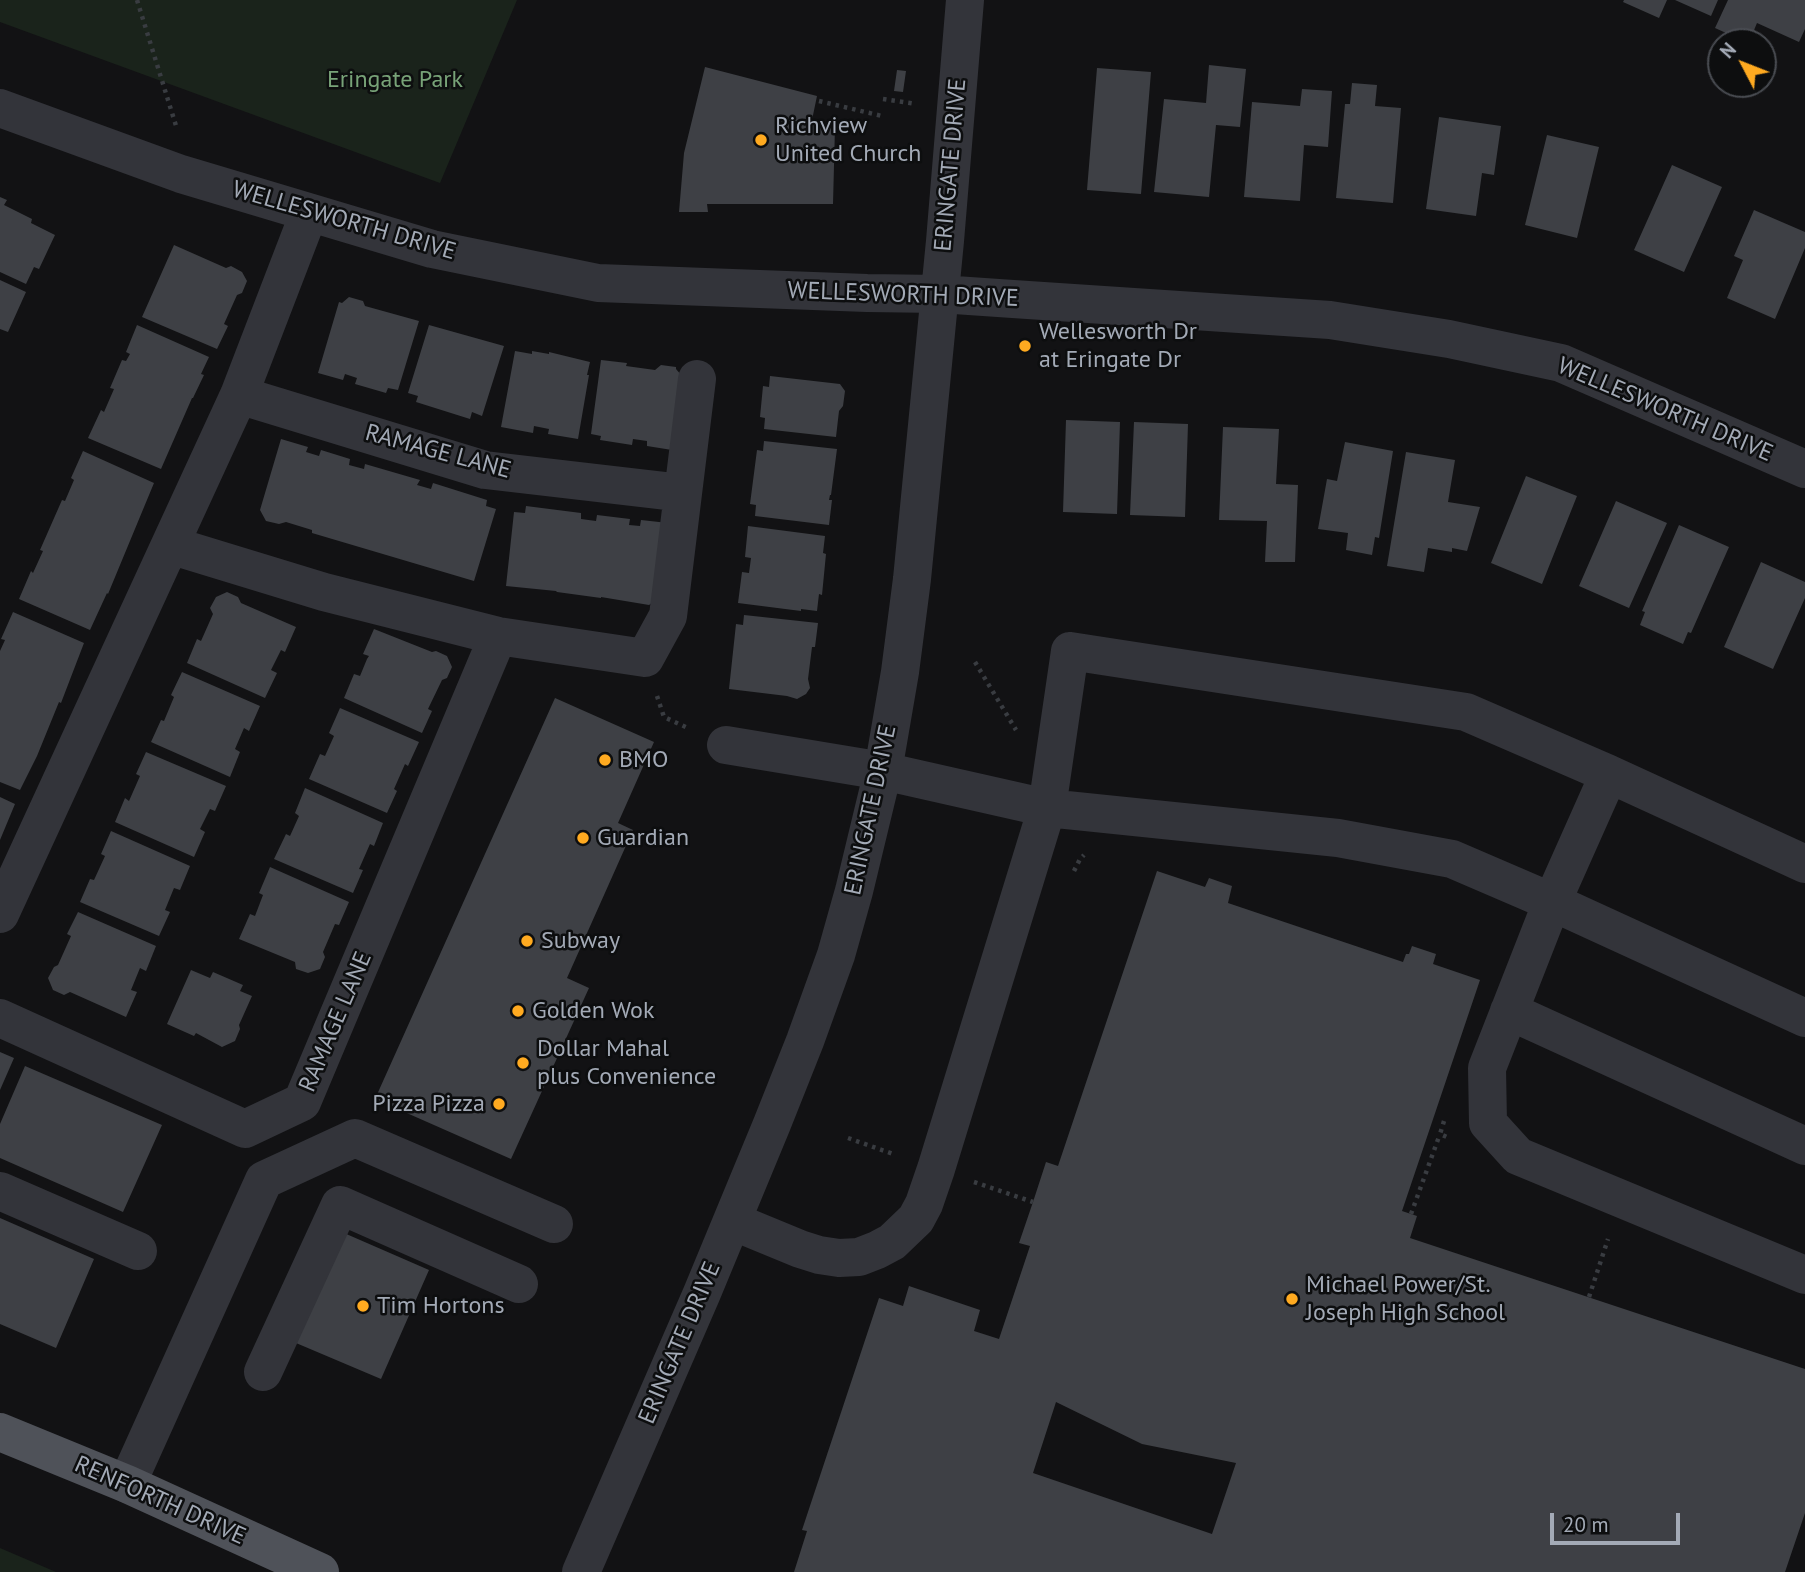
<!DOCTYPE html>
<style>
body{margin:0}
#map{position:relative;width:1805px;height:1572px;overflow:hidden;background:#121214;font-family:"PT Sans",sans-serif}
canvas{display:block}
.north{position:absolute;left:1707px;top:28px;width:70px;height:70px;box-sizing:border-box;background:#0d0e0f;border:2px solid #494c52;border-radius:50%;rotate:312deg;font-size:19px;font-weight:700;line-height:28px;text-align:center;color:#a3aab6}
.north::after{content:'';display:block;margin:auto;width:24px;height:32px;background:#ffaa20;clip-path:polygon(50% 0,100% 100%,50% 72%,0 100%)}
.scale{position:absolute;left:1550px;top:1513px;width:130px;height:32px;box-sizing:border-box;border:4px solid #a3aab6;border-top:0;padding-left:9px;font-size:21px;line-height:24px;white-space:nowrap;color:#a3aab6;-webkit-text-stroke:5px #0d0e0f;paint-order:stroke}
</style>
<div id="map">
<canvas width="1805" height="1572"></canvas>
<div class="north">N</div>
<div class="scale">20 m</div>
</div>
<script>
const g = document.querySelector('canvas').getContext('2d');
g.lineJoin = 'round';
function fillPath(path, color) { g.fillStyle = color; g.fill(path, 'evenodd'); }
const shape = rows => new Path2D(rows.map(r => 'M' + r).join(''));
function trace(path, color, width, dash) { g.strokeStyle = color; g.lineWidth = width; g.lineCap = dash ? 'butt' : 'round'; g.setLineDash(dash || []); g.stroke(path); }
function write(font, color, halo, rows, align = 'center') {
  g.font = font + ' "PT Sans",sans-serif'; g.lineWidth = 5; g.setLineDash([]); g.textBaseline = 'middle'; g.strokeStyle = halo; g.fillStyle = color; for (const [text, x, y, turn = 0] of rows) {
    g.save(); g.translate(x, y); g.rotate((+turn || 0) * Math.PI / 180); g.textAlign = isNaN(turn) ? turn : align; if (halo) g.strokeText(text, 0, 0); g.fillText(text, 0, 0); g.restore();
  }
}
const green = shape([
 [0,0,517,0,440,183,0,22],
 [0,1548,56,1572,0,1572]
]);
const building = shape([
 [1624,0,1667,0,1659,18,1623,2],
 [1675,0,1718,0,1711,16],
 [1728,0,1805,0,1805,29,1799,42,1757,23,1749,42,1746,42,1715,28],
 [1209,65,1246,69,1240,127,1216,125,1209,197,1154,192,1164,99,1206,103],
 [705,67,817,96,812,120,835,127,833,204,707,204,708,212,679,212,684,153],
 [1097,68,1151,72,1141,194,1087,190],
 [897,70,906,71,903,92,894,91],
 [1352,83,1377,85,1375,106,1401,108,1393,203,1336,198,1345,104,1350,104],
 [1302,89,1332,91,1328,147,1304,145,1300,201,1244,197,1252,102,1300,106],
 [1439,117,1501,126,1494,175,1482,173,1476,216,1426,209],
 [1547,135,1599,147,1577,238,1525,225],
 [1672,165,1722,187,1684,272,1634,250],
 [0,197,7,200,4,205,32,219,31,223,55,235,39,269,34,267,26,284,0,272],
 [1754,210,1805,232,1805,248,1775,319,1727,298,1743,260,1734,256],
 [174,245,226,268,231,266,242,272,247,281,242,293,237,295,224,324,228,326,217,349,142,317],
 [0,280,26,292,8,332,0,329],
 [349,297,363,301,365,306,419,321,398,390,388,388,386,393,355,384,357,378,345,374,343,380,318,373,339,302,342,303],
 [137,325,209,357,201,374,204,375,193,398,192,398,161,469,88,438,101,410,104,412,114,389,110,388,122,360,126,361,130,354,126,352],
 [429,325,504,346,482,416,472,412,470,419,416,402,418,396,408,393],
 [515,351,532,354,532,351,549,354,549,352,590,362,587,375,589,375,578,439,548,434,549,429,534,426,533,433,501,427],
 [601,360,627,363,626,366,655,370,661,365,676,367,676,369,682,376,672,450,647,446,647,441,633,439,632,445,600,440,601,436,591,434],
 [770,376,840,384,845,391,843,406,839,411,836,437,764,429,765,418,760,417,763,386,769,387],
 [1066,420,1120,422,1117,514,1063,512],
 [1134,422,1188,424,1185,517,1130,515],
 [1223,427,1279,429,1276,484,1298,485,1295,562,1265,562,1267,521,1219,520],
 [281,439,308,447,306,452,319,456,321,450,350,459,349,465,364,469,365,464,420,480,417,485,431,489,433,483,487,500,486,506,496,509,474,581,312,533,312,530,286,522,279,524,266,521,260,510],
 [764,441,837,449,831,495,830,495,829,500,832,500,829,525,755,516,756,505,750,504,757,450,763,451],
 [1345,442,1393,451,1379,538,1375,537,1372,555,1346,550,1348,533,1318,529,1327,479,1337,481],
 [83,451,154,483,108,594,107,593,90,630,19,599,31,571,33,573,43,551,40,550,62,500,65,501,74,480,71,478],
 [1406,452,1455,460,1448,502,1480,507,1467,551,1452,548,1452,552,1428,548,1424,572,1387,566],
 [1526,476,1577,496,1542,584,1491,563],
 [1616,501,1667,523,1629,608,1579,586],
 [526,506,581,513,581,519,596,521,597,515,630,519,629,525,640,526,641,520,668,523,659,598,649,605,601,597,601,598,557,592,556,591,506,586,514,512,525,513],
 [1679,525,1729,547,1691,633,1688,632,1683,644,1640,625,1645,612,1642,611],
 [748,526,825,536,823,553,826,554,822,595,819,594,817,611,801,609,801,611,738,603,742,572,749,573,751,558,745,557],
 [1761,562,1805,582,1805,598,1773,669,1724,647],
 [227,592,238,597,241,603,296,627,285,652,281,650,271,670,277,673,265,698,187,663,197,639,201,641,213,614,210,608,216,597],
 [13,612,84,643,61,703,59,702,37,756,20,790,0,782,0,651,5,640,1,639],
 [744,615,818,623,815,647,812,647,808,679,810,688,806,694,797,699,787,696,729,689,736,624,743,625],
 [374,629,432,652,436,651,447,656,452,667,447,678,442,680,428,709,432,711,422,733,344,698,354,674,360,676,367,659,369,656,363,654],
 [182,672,260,706,249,731,244,728,235,749,240,752,230,777,151,742,161,720,164,721,174,697,171,695],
 [555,698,654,742,618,823,633,830,567,978,589,988,511,1159,375,1099],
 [340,708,419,742,408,766,405,764,394,789,397,791,387,813,309,779,320,754,325,756,334,736,329,733],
 [146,752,226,786,215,811,210,809,200,829,205,832,194,857,115,822,125,798,129,801,140,776,136,774],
 [305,788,383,823,374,846,370,844,359,869,363,870,353,893,274,859,286,834,290,836,299,816,295,813],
 [0,797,15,804,0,840],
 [111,831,190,866,180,890,174,888,165,910,170,912,159,936,80,902,90,879,94,880,105,856,101,854],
 [270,867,349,902,339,925,335,924,323,952,325,957,320,969,308,973,296,969,295,962,239,939,250,914,255,916,263,895,259,893],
 [1157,871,1205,887,1209,878,1232,886,1228,903,1403,962,1406,954,1409,954,1412,946,1436,954,1433,964,1480,980,1402,1211,1417,1216,1410,1238,1805,1369,1805,1513,1785,1572,794,1572,807,1531,802,1530,879,1298,903,1306,909,1286,980,1310,974,1331,999,1339,1030,1246,1019,1243,1033,1202,1046,1162,1058,1166],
 [1056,1402,1142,1444,1236,1463,1212,1534,1033,1473],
 [78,912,156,946,146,971,140,968,131,990,137,992,126,1017,70,992,64,995,53,990,48,978,54,967,58,965,71,936,67,934],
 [191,970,210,978,213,972,243,985,240,991,252,996,239,1025,240,1029,235,1041,222,1047,196,1033,194,1036,167,1024],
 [0,1052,14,1058,0,1090],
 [25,1066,162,1125,123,1212,0,1158,0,1124],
 [0,1218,94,1259,56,1348,0,1324],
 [344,1233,429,1270,381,1379,296,1343]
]);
const path = shape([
 [137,0,177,129],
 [883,99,916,104],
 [819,101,882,116],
 [975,662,1016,730],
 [657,696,664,717,690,729],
 [1074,871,1080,859,1084,855],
 [1444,1121,1440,1134,1449,1138],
 [848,1138,896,1155],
 [974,1182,1033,1202],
 [1411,1214,1440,1134],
 [1589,1297,1608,1239]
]);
const minor = shape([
 [0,108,181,174,432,249,598,283,867,293,940,294,1013,299,1330,320,1449,339,1561,363,1805,469],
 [239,395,485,470,683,493],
 [170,545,324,592,498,636,645,658,668,616,697,379],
 [1070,651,1466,712,1609,774,1552,902,1452,859,1338,838,1047,808,1070,651],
 [726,745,883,771,1047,808,936,1169,924,1204,916,1219,892,1242,877,1250,859,1257,839,1258,819,1255,800,1249,732,1221],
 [1609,774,1805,864],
 [0,914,239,395,309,213],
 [1509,1011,1805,1146],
 [0,1018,245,1129,302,1102,498,636],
 [1805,1018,1552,902,1487,1068,1488,1123,1518,1156,1805,1275],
 [0,1191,138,1251],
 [263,1372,340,1205,519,1284],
 [127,1484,264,1180,355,1138,554,1224],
 [581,1572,702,1293,772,1124,805,1041,836,955,854,891,883,771,900,672,912,579,945,241,965,0]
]);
const major = shape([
 [0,1432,127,1484,320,1572]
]);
const markers = [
 [761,140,7,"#ffaa20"],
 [1025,346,7,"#ffaa20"],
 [605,760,7,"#ffaa20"],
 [583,838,7,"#ffaa20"],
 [527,941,7,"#ffaa20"],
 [518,1011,7,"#ffaa20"],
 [523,1063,7,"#ffaa20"],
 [499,1104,7,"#ffaa20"],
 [1292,1299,7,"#ffaa20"],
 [363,1306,7,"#ffaa20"]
];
const parkNames = [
 ["Eringate Park",395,80]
];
const poiNames = [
 ["Richview",775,126],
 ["United Church",775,154],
 ["Wellesworth Dr",1039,332],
 ["at Eringate Dr",1039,360],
 ["BMO",619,760],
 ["Guardian",597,838],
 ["Subway",541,941],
 ["Golden Wok",532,1011],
 ["Dollar Mahal",537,1049],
 ["plus Convenience",537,1077],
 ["Pizza Pizza",485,1104,"right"],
 ["Michael Power/St.",1306,1285],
 ["Joseph High School",1306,1313],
 ["Tim Hortons",377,1306]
];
const streetNames = [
 ["ERINGATE DRIVE",951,165,-85],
 ["WELLESWORTH DRIVE",344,221,16],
 ["WELLESWORTH DRIVE",903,295,2],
 ["WELLESWORTH DRIVE",1665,410,23],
 ["RAMAGE LANE",438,452,15],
 ["ERINGATE DRIVE",871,810,-78],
 ["RAMAGE LANE",336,1022,-67],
 ["ERINGATE DRIVE",680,1343,-67],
 ["RENFORTH DRIVE",160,1501,24]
];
fillPath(green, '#1a231b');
fillPath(building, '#3e4045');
trace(path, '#393c41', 4.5, [3.5, 5]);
trace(minor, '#33343a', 38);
trace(major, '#4f5259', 38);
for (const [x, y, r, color] of markers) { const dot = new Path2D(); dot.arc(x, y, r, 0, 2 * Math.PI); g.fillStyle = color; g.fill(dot); trace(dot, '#0d0e0f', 2.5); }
write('24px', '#78a378', '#0d0e0f', parkNames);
write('24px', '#a3aab6', '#0d0e0f', poiNames, 'left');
write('24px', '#a3aab6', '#0d0e0f', streetNames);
</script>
